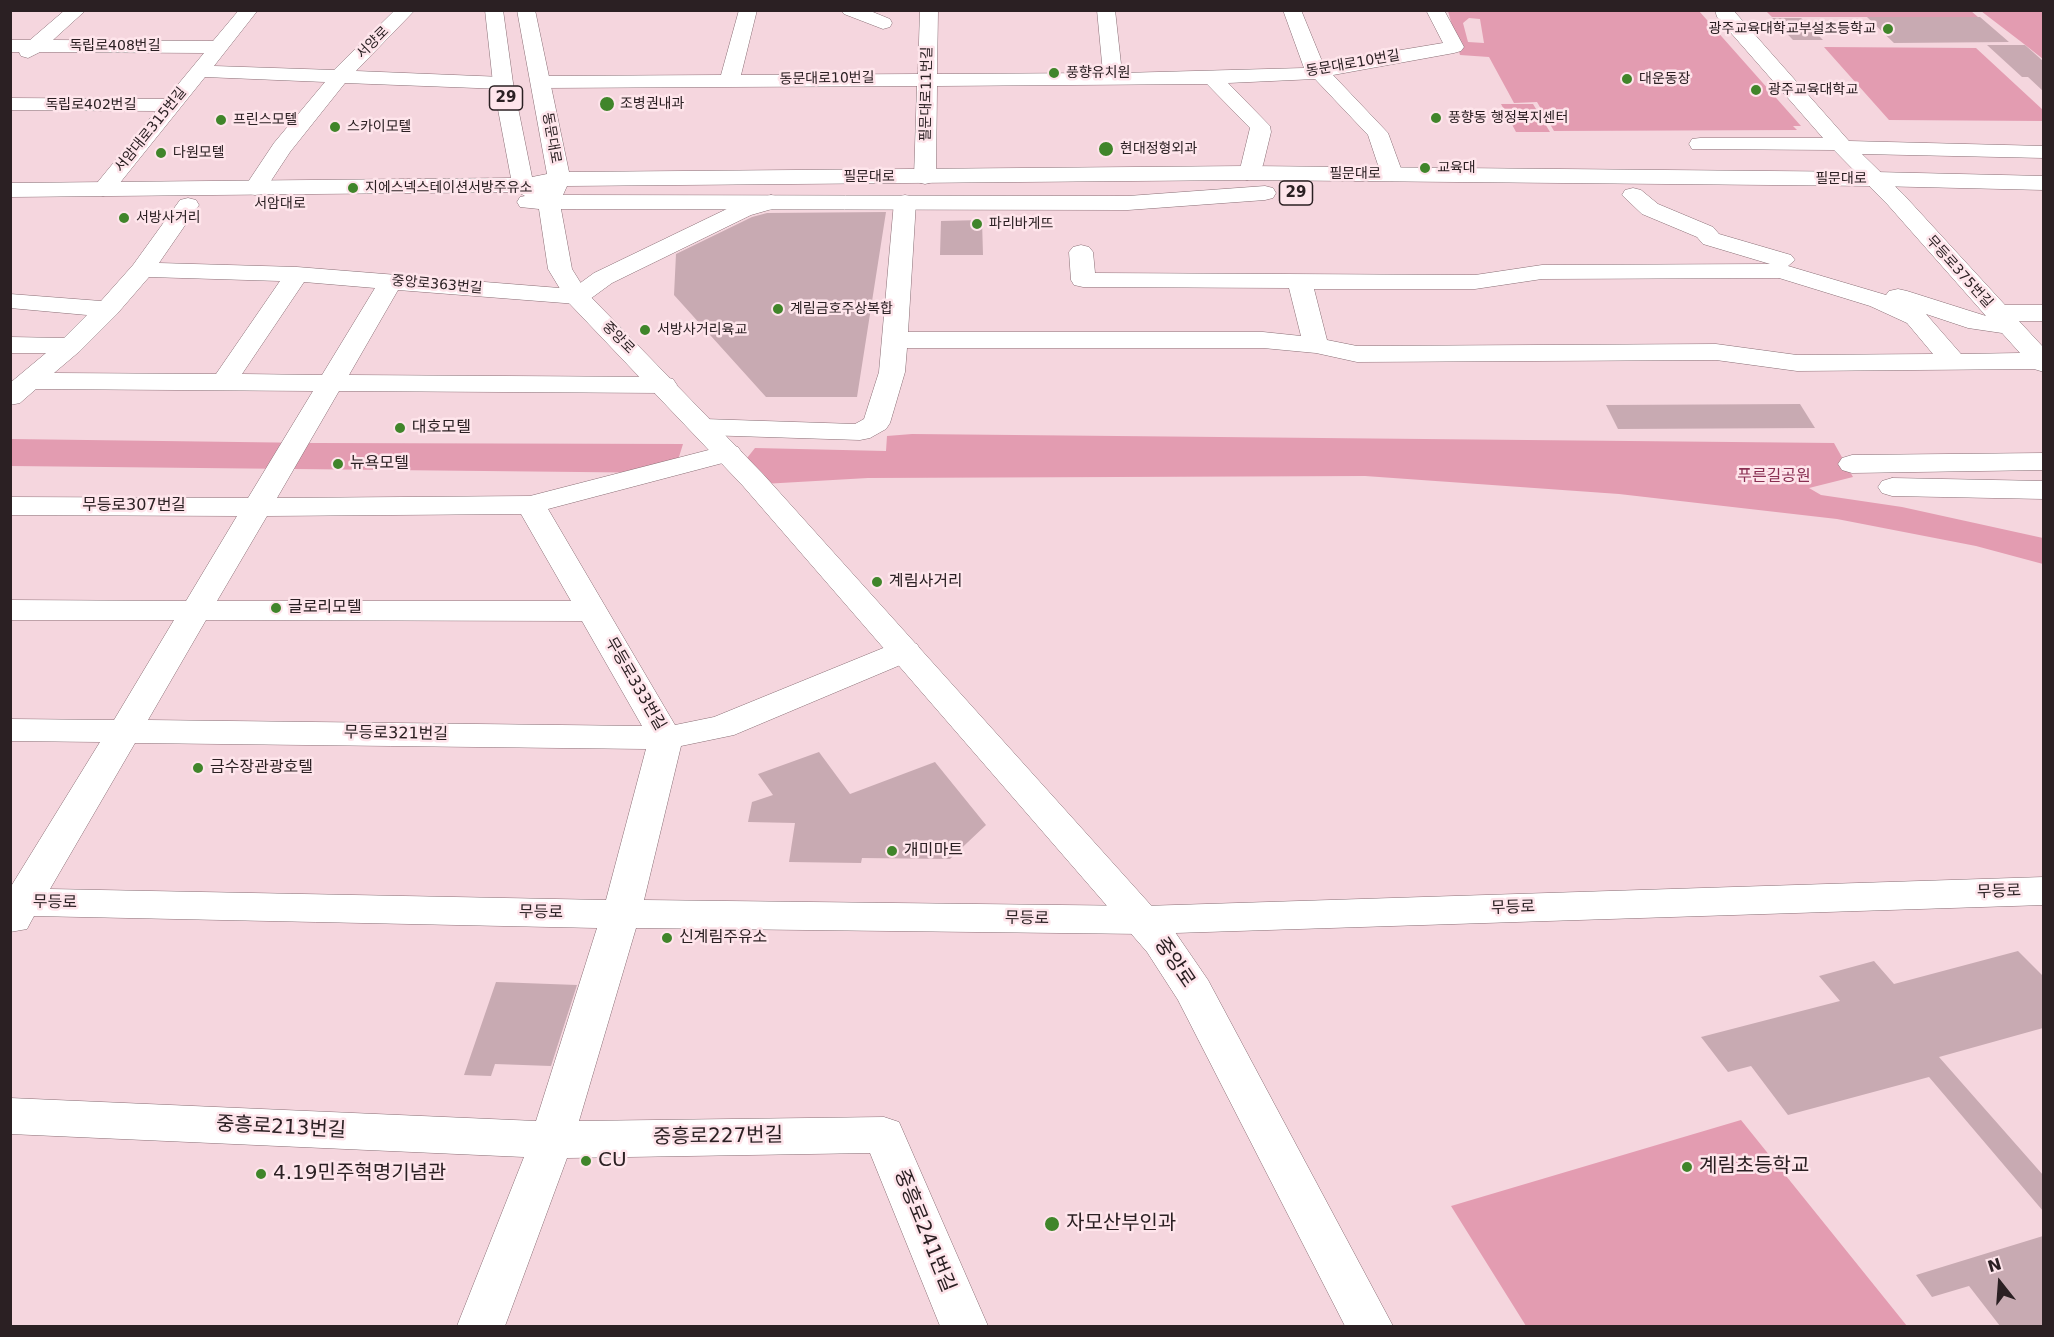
<!DOCTYPE html>
<meta charset="utf-8">
<style>
body{margin:0}
#map{position:relative;width:2054px;height:1337px;overflow:hidden;background:#f5d6de;font-family:"DejaVu Sans",sans-serif}
canvas{display:block}
.frame{position:absolute;inset:0;border:12px solid #2b2023;pointer-events:none}
.north{position:absolute;left:1970px;top:1253px;width:60px;height:60px;-webkit-text-stroke:4px #fee5eb;paint-order:stroke;rotate:343deg;font-size:16px;font-weight:700;line-height:24px;text-align:center;color:#2b2023}
.north::after{content:'';display:block;margin:auto;width:21px;height:27px;background:#2b2023;clip-path:polygon(50% 0,100% 100%,50% 72%,0 100%)}
</style>
<div id="map">
<canvas width="2054" height="1337"></canvas>
<div class="frame"></div>
<div class="north">N</div>
</div>
<script>
const g = document.querySelector('canvas').getContext('2d');
g.lineJoin = 'round';
function fillPath(path, color) { g.fillStyle = color; g.fill(path, 'evenodd'); }
const shape = rows => new Path2D(rows.map(r => 'M' + r).join(''));
function trace(path, color, width, dash) { g.strokeStyle = color; g.lineWidth = width; g.lineCap = dash ? 'butt' : 'round'; g.setLineDash(dash || []); g.stroke(path); }
function write(font, color, halo, rows, align = 'center') {
  g.font = font + ' "DejaVu Sans","Noto Sans KR",sans-serif'; g.lineWidth = 5; g.setLineDash([]); g.textBaseline = 'middle'; g.strokeStyle = halo; g.fillStyle = color; for (const [text, x, y, turn = 0] of rows) {
    g.save(); g.translate(x, y); g.rotate((+turn || 0) * Math.PI / 180); g.textAlign = isNaN(turn) ? turn : align; if (halo) g.strokeText(text, 0, 0); g.fillText(text, 0, 0); g.restore();
  }
}
const green = shape([
 [1618,10,1699,11,1801,126,1793,126,1797,130,1554,131,1537,102,1514,103,1489,57,1460,55,1448,11],
 [1469,18,1480,19,1484,43,1468,42,1463,23],
 [1971,11,1978,17,1772,17,1766,11],
 [1981,11,2043,11,2043,59,2024,44],
 [1824,47,1976,48,2043,110,2043,121,1889,120],
 [1501,104,1533,104,1550,132,1516,132],
 [912,434,1834,443,1853,477,1809,488,1821,495,1902,507,2043,538,2043,564,1976,546,1837,519,1619,494,1365,476,868,478,763,484,747,458,755,448,886,451,887,436],
 [11,439,314,443,683,444,674,473,11,466],
 [1741,1120,1907,1326,1526,1326,1451,1206]
]);
const building = shape([
 [1867,17,1980,17,2009,42,1894,43],
 [1772,18,1801,18,1823,40,1793,40],
 [1987,45,2025,45,2043,61,2043,91,2028,77,2022,77],
 [886,212,857,397,766,397,674,295,676,254,752,217,767,213],
 [982,220,983,255,940,255,941,221],
 [1800,404,1815,428,1618,429,1606,405],
 [819,752,850,794,935,762,986,825,950,859,862,858,861,863,789,862,795,823,748,822,752,802,773,795,758,774],
 [2018,951,2043,976,2043,1028,1939,1057,2043,1175,2043,1211,1929,1077,1788,1115,1751,1066,1728,1072,1701,1037,1840,1001,1819,976,1874,961,1894,984],
 [496,982,577,985,551,1066,495,1064,491,1076,464,1075],
 [2043,1236,2043,1326,2000,1326,1969,1286,1932,1297,1916,1275]
]);
const minor = shape([
 [65,10,86,10,53,40,213,41,239,10,258,10,214,66,334,70,395,10,415,10,356,71,503,77,510,79,513,83,510,87,503,89,345,83,290,152,263,193,255,195,247,193,244,188,274,143,325,82,205,77,111,194,103,196,95,194,92,189,156,111,10,110,10,98,166,99,204,53,40,52,28,58,21,56,19,52,10,52,10,40,30,40,65,10],
 [739,10,757,10,741,75,918,74,920,10,938,10,937,74,1103,73,1097,10,1115,10,1122,73,1304,68,1283,10,1301,10,1324,66,1353,58,1443,43,1426,10,1444,10,1464,47,1461,51,1454,53,1333,75,1388,133,1403,174,1400,179,1392,181,1384,179,1381,174,1368,135,1315,79,1228,83,1270,126,1271,132,1263,165,1255,178,1247,180,1239,178,1236,173,1241,165,1250,128,1207,84,937,86,936,177,933,182,925,184,917,182,914,177,917,86,541,88,534,86,531,82,534,78,541,76,721,75,739,10],
 [841,10,868,10,890,19,892,23,890,27,883,29,844,14,841,10],
 [1715,10,1733,10,1849,141,2044,146,2044,158,1862,154,1904,195,2005,305,2044,305,2044,321,2019,321,2044,348,2044,372,2034,369,1797,371,1716,360,1357,362,1316,353,1263,348,907,348,905,372,890,423,886,429,870,438,860,440,704,435,694,433,690,427,694,421,704,419,855,424,864,419,879,372,894,202,897,197,905,195,913,197,916,202,908,332,1263,332,1301,336,1289,288,1083,287,1074,285,1071,280,1069,252,1073,247,1081,245,1089,247,1093,252,1095,273,1475,275,1542,265,1770,264,1703,244,1697,237,1642,214,1622,195,1625,190,1633,188,1641,190,1658,204,1713,227,1719,234,1791,255,1795,260,1788,266,1886,295,1889,291,1898,289,1907,291,1986,316,1888,205,1834,150,1692,149,1689,144,1692,139,1700,138,1823,138,1717,17,1715,10],
 [1779,278,1870,306,1907,323,1933,354,1797,355,1716,344,1357,346,1327,340,1314,289,1475,289,1542,279,1779,278],
 [1926,314,1968,328,2002,333,2020,353,1961,354,1926,314],
 [771,195,779,197,782,202,779,207,751,215,612,283,586,302,577,304,398,290,349,375,664,377,673,379,677,385,673,391,664,393,339,391,277,498,530,496,728,445,738,447,742,453,738,459,548,509,675,725,714,717,893,644,905,641,917,644,921,651,917,658,734,735,681,746,644,900,1144,906,2044,877,2044,905,1144,934,636,928,579,1121,884,1117,899,1122,988,1326,940,1326,870,1153,567,1158,505,1326,457,1326,524,1157,10,1134,10,1098,536,1121,597,928,34,916,27,929,10,932,10,888,100,742,10,741,10,719,114,720,174,620,10,620,10,600,186,601,237,516,10,515,10,497,248,498,313,391,36,389,20,403,10,405,10,383,46,353,10,353,10,337,64,338,87,315,10,308,10,294,101,301,133,265,180,200,188,198,196,200,199,205,159,263,297,267,572,289,594,273,735,205,771,195],
 [149,277,280,281,216,374,54,373,80,351,117,314,149,277],
 [304,282,375,288,322,375,242,374,304,282],
 [521,514,571,601,217,601,267,516,521,514],
 [206,620,582,621,642,726,148,720,206,620],
 [135,743,646,749,606,900,50,889,135,743],
 [2044,453,2044,470,1852,473,1842,470,1838,464,1842,458,1852,455,2044,453],
 [1892,478,2044,481,2044,499,1892,496,1882,493,1878,487,1882,481,1892,478]
]);
const major = shape([
 [485,10,503,10,513,83,532,177,547,174,517,10,535,10,569,172,1247,166,1875,172,2044,176,2044,190,1875,186,1247,180,567,186,563,195,1128,196,1265,186,1273,188,1276,193,1273,198,1265,200,1128,210,561,209,572,269,587,293,763,474,1175,932,1208,980,1393,1326,1345,1326,1178,1000,1147,952,743,486,568,302,548,269,539,209,520,207,517,202,520,197,525,196,518,192,10,197,10,183,511,178,493,83,485,10]
]);
const markers = [
 [1888,29,6,"#40852a"],
 [1054,73,6,"#40852a"],
 [1627,79,6,"#40852a"],
 [1756,90,6,"#40852a"],
 [607,104,8,"#40852a"],
 [1436,118,6,"#40852a"],
 [221,120,6,"#40852a"],
 [335,127,6,"#40852a"],
 [1106,149,8,"#40852a"],
 [161,153,6,"#40852a"],
 [1425,168,6,"#40852a"],
 [353,188,6,"#40852a"],
 [124,218,6,"#40852a"],
 [977,224,6,"#40852a"],
 [778,309,6,"#40852a"],
 [645,330,6,"#40852a"],
 [400,428,6,"#40852a"],
 [338,464,6,"#40852a"],
 [877,582,6,"#40852a"],
 [276,608,6,"#40852a"],
 [198,768,6,"#40852a"],
 [892,851,6,"#40852a"],
 [667,938,6,"#40852a"],
 [586,1161,6,"#40852a"],
 [1687,1167,6,"#40852a"],
 [261,1174,6,"#40852a"],
 [1052,1224,8,"#40852a"]
];
const farPoinames = [
 ["광주교육대학교부설초등학교",1876,29,"right"],
 ["풍향유치원",1066,73],
 ["대운동장",1639,79],
 ["광주교육대학교",1768,90],
 ["조병권내과",620,104],
 ["풍향동 행정복지센터",1448,118],
 ["프린스모텔",233,120],
 ["스카이모텔",347,127],
 ["현대정형외과",1120,149],
 ["다원모텔",173,153],
 ["교육대",1437,168],
 ["지에스넥스테이션서방주유소",365,188],
 ["서방사거리",136,218],
 ["파리바게뜨",989,224],
 ["계림금호주상복합",790,309],
 ["서방사거리육교",657,330]
];
const farStreetnames = [
 ["서양로",373,43,-45],
 ["독립로408번길",115,46],
 ["동문대로10번길",1353,64,-10],
 ["동문대로10번길",827,79,-1],
 ["필문대로11번길",927,94,-89],
 ["독립로402번길",91,105],
 ["서암대로315번길",151,130,-51],
 ["동문대로",551,138,80],
 ["필문대로",1355,174],
 ["필문대로",869,177],
 ["필문대로",1841,179],
 ["서암대로",280,204],
 ["무등로375번길",1959,272,48],
 ["중앙로363번길",437,285,5],
 ["중앙로",618,338,45]
];
const shields = [
 [506,98,33],
 [1296,193,33]
];
const shieldNames = [
 ["29",506,98],
 ["29",1296,193]
];
const poiNames = [
 ["대호모텔",412,428],
 ["뉴욕모텔",350,464],
 ["계림사거리",889,582],
 ["글로리모텔",288,608],
 ["금수장관광호텔",210,768],
 ["개미마트",904,851],
 ["신계림주유소",679,938]
];
const parkNames = [
 ["푸른길공원",1774,477]
];
const streetNames = [
 ["무등로307번길",134,506],
 ["무등로333번길",635,684,60],
 ["무등로321번길",396,734,1],
 ["무등로",1999,892,-2],
 ["무등로",55,903,1],
 ["무등로",1513,908,-2],
 ["무등로",541,913,1],
 ["무등로",1027,919,1]
];
const nearStreetnames = [
 ["중앙로",1174,963,56],
 ["중흥로213번길",281,1128,3],
 ["중흥로227번길",718,1137,-1],
 ["중흥로241번길",924,1231,68]
];
const nearPoinames = [
 ["CU",598,1161],
 ["계림초등학교",1699,1167],
 ["4.19민주혁명기념관",273,1174],
 ["자모산부인과",1066,1224]
];
fillPath(green, '#e39cb1');
fillPath(building, '#c8aab2');
trace(minor, '#896e75', 1);
trace(major, '#896e75', 1);
fillPath(minor, '#fff');
fillPath(major, '#fff');
for (const [x, y, r, color] of markers) { const dot = new Path2D(); dot.arc(x, y, r, 0, 2 * Math.PI); g.fillStyle = color; g.fill(dot); trace(dot, '#fee5eb', 2); }
write('14px', '#2b2023', '#fee5eb', farPoinames, 'left');
write('14px', '#2b2023', '#fee5eb', farStreetnames);
for (const [x, y, w] of shields) { const box = new Path2D(); box.roundRect(x - w / 2, y - 12, w, 24, 4.5); g.fillStyle = '#fee5eb'; g.fill(box); trace(box, '#2b2023', 1.5); }
write('bold 15px', '#2b2023', null, shieldNames);
write('16px', '#2b2023', '#fee5eb', poiNames, 'left');
write('16px', '#892f52', '#fee5eb', parkNames);
write('16px', '#2b2023', '#fee5eb', streetNames);
write('20px', '#2b2023', '#fee5eb', nearStreetnames);
write('20px', '#2b2023', '#fee5eb', nearPoinames, 'left');
</script>
